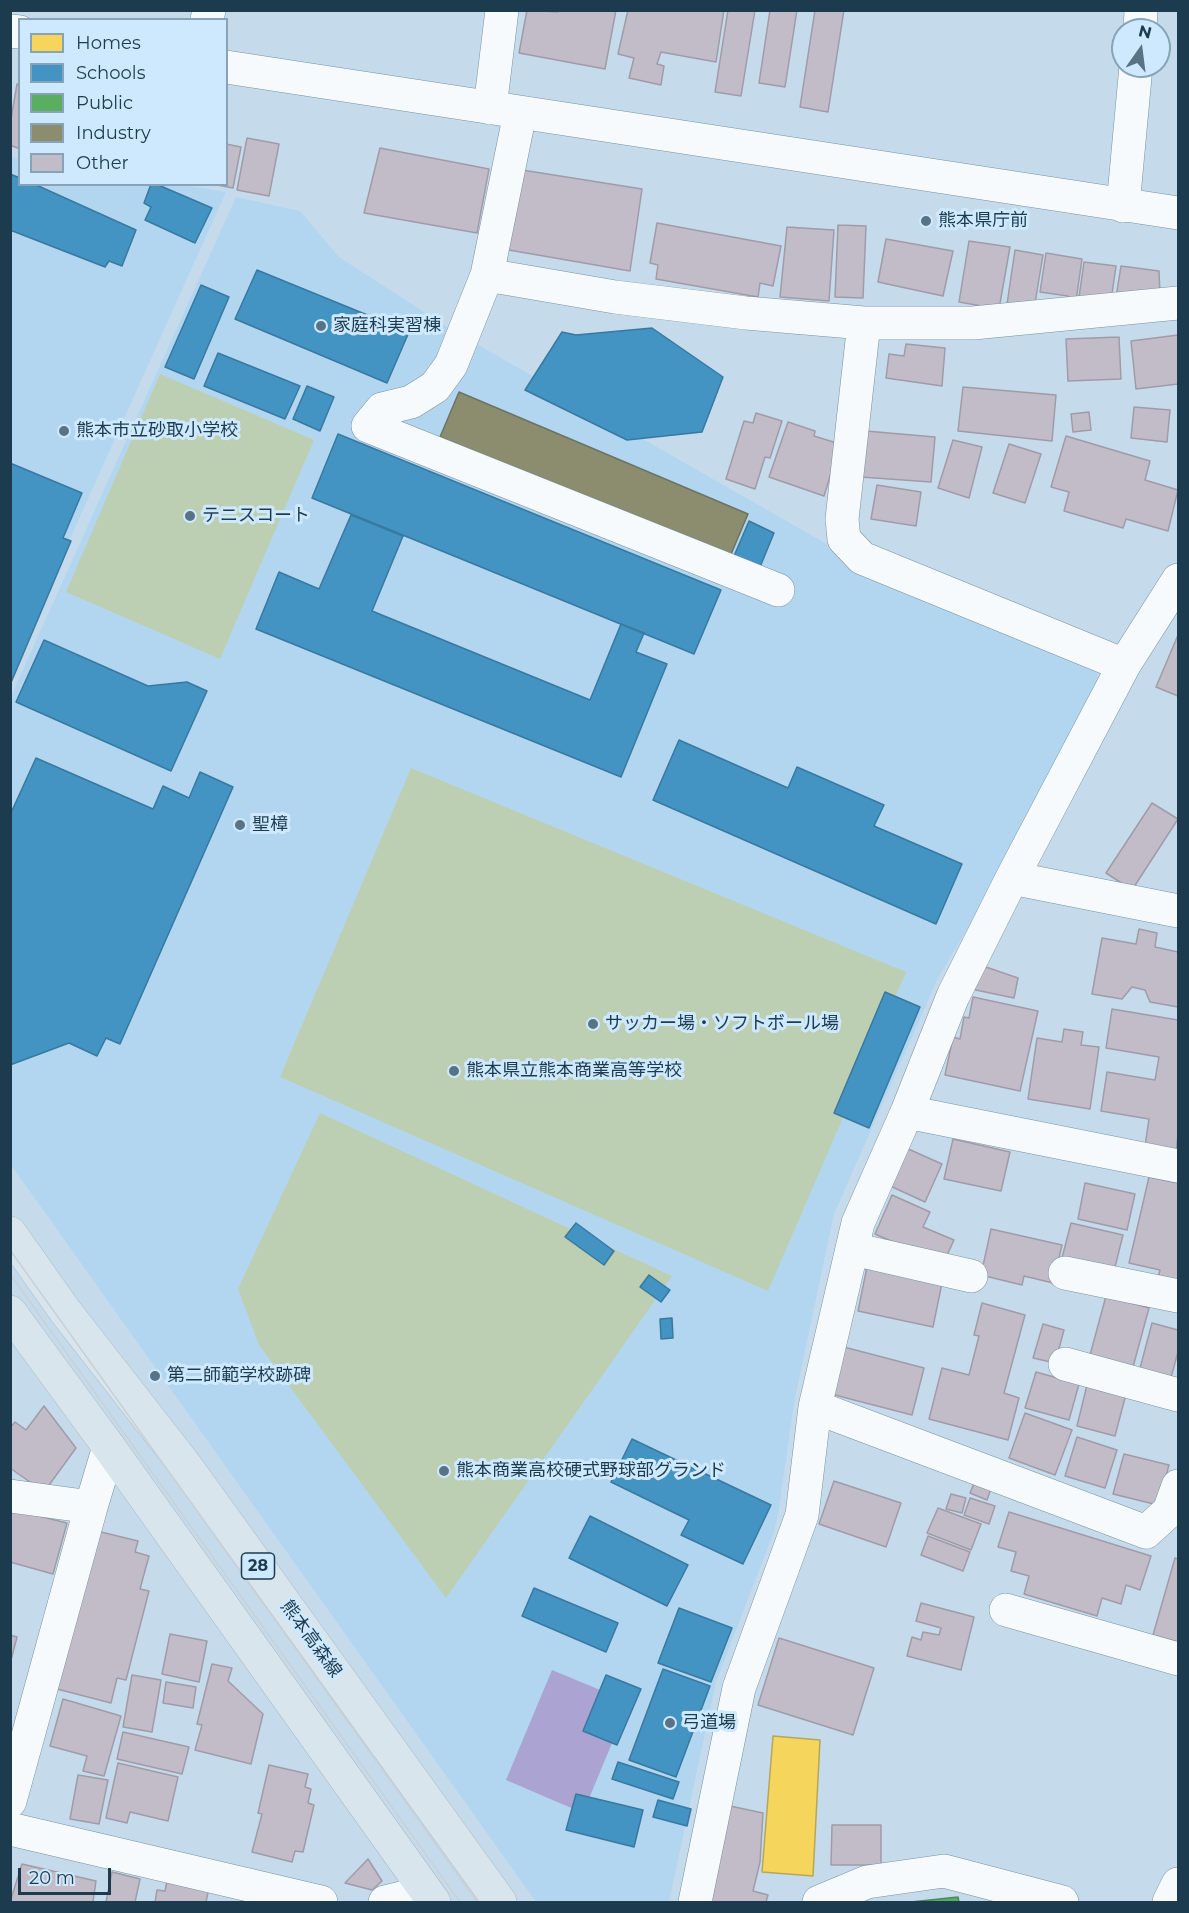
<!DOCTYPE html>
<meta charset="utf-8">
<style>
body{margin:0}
#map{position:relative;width:1189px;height:1913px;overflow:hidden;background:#c5dbec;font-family:Montserrat,sans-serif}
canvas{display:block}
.frame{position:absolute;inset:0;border:12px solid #1d3b4e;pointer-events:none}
.legend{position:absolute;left:18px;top:18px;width:210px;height:168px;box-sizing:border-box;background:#cee9fd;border:2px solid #87a3b7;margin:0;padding:8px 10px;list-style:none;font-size:18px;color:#1d3b4e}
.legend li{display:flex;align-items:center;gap:12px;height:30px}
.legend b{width:30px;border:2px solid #87a3b7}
.north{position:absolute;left:1111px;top:18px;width:60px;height:60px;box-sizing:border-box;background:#cee9fd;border:2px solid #87a3b7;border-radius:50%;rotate:14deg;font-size:16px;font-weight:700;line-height:24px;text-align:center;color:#1d3b4e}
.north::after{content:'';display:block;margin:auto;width:21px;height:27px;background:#587385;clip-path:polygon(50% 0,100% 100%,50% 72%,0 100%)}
.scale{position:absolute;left:18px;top:1868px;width:93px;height:27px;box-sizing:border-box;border:3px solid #1d3b4e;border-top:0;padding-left:8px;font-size:18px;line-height:21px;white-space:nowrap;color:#1d3b4e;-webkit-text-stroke:4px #cee9fd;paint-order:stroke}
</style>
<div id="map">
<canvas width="1189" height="1913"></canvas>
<div class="frame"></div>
<ul class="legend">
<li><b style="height:16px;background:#f6d55c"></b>Homes</li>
<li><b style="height:16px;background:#4393c3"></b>Schools</li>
<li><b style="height:16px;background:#5aae61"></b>Public</li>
<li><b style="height:16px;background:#8c8c6e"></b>Industry</li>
<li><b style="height:16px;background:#c1bcc8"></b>Other</li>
</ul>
<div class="north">N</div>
<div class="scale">20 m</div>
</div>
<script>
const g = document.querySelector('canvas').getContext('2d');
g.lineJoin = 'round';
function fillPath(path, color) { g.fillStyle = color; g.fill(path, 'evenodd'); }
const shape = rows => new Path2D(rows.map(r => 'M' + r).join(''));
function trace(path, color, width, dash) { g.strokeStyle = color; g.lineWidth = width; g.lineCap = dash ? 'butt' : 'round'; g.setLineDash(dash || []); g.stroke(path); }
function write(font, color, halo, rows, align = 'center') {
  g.font = font + ' Montserrat,"Noto Sans JP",sans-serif'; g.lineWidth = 6; g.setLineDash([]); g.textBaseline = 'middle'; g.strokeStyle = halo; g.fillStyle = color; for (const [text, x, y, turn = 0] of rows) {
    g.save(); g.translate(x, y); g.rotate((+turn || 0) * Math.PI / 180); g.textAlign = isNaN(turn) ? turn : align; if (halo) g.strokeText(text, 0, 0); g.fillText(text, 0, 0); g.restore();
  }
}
const built = shape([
 [10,156,19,160,20,184,177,184,226,192,11,670],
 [236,197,300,211,339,257,452,330,853,559,991,629,1092,667,1097,674,1100,684,999,876,938,978,834,1214,794,1403,779,1509,774,1532,716,1682,669,1902,536,1902,11,1165,11,696]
]);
const green = shape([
 [160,374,314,440,220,659,66,592],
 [411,768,906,972,768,1291,280,1077],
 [320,1113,672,1276,446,1598,259,1345,238,1289]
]);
const water = shape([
 [552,1670,629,1702,583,1813,506,1780]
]);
const homes = shape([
 [773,1736,820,1740,813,1876,762,1872,773,1736]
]);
const schools = shape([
 [10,174,20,178,20,184,34,184,136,230,122,266,109,261,105,267,10,230,10,174],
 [151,184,156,184,212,208,195,243,145,220,151,207,144,203,151,184],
 [257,270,409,332,387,383,235,319,257,270],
 [201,285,229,297,194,379,165,367,201,285],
 [652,328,723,377,702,432,627,440,525,390,562,332,576,335,652,328],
 [218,353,300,386,285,419,204,386,218,353],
 [307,386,334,397,320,431,293,419,307,386],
 [338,434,721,590,694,654,312,498,338,434],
 [10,463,82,493,63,538,71,541,10,685,10,463],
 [351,515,403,536,372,611,590,700,621,624,644,633,636,652,667,664,621,777,256,629,279,572,319,589,351,515],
 [749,521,774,533,760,567,734,556,749,521],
 [44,640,148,686,187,682,207,691,171,771,16,702,44,640],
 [679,740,788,788,797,767,884,805,874,826,962,864,936,924,653,800,679,740],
 [36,758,153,809,163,786,189,798,200,772,233,787,120,1044,106,1038,97,1056,69,1043,10,1065,10,815,36,758],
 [885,992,920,1007,869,1128,834,1113,885,992],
 [576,1223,614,1251,604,1265,565,1237,576,1223],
 [649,1275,670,1290,661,1302,640,1287,649,1275],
 [672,1318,673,1338,661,1339,660,1319,672,1318],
 [632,1439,771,1505,743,1564,681,1535,689,1520,611,1482,632,1439],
 [590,1516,688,1565,667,1606,569,1558,590,1516],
 [534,1588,618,1623,606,1652,522,1616,534,1588],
 [679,1608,732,1628,711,1682,658,1663,679,1608],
 [663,1669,710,1686,676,1777,629,1760,663,1669],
 [606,1675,641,1689,617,1745,583,1731,606,1675],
 [618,1762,679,1782,673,1799,612,1779,618,1762],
 [576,1794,643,1810,634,1847,566,1830,576,1794],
 [658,1800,691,1809,687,1826,653,1817,658,1800]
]);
const public = shape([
 [958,1897,959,1902,911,1902,958,1897]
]);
const industry = shape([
 [459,392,748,514,729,559,440,437,459,392]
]);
const building = shape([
 [527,10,558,12,558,10,616,10,605,69,519,53,527,10],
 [628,10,724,10,716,62,661,52,657,64,664,66,661,85,629,78,634,58,618,54,628,10],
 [728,10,755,10,741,96,715,92,728,10],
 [770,10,797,10,785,87,759,83,770,10],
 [815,10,844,10,828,112,800,107,815,10],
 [17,84,20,85,20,149,10,145,10,125,17,84],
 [247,138,279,144,269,196,237,190,247,138],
 [226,144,241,147,233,188,217,185,226,184,226,144],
 [380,148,489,169,477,233,364,213,380,148],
 [516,169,642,189,630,271,503,249,516,169],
 [657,223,781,246,773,286,760,283,758,297,656,279,658,265,650,263,657,223],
 [838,225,866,226,863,298,835,297,838,225],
 [787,227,834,230,829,301,780,297,787,227],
 [886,239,953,251,943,296,878,282,886,239],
 [969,241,1010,247,999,309,959,302,969,241],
 [1015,250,1043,255,1034,309,1006,311,1015,250],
 [1046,253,1082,259,1076,301,1070,300,1068,296,1040,292,1046,253],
 [1084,262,1116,266,1111,301,1079,297,1084,262],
 [1121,266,1159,271,1160,294,1116,297,1121,266],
 [1178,335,1178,384,1136,389,1131,341,1178,335],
 [1119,337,1121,379,1068,381,1066,339,1119,337],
 [906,344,945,348,942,386,886,378,889,354,904,356,906,344],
 [963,387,1056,395,1052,441,958,431,963,387],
 [1134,407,1170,410,1167,442,1131,438,1134,407],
 [1089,412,1091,430,1073,432,1071,414,1089,412],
 [756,413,782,421,770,458,765,457,755,489,726,479,744,421,753,423,756,413],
 [788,422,815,431,814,436,840,444,824,496,769,477,788,422],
 [866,431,935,437,931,482,861,477,866,431],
 [1066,436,1150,461,1145,480,1178,490,1168,531,1126,519,1123,528,1064,511,1069,492,1051,487,1066,436],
 [953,440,982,447,969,498,938,488,953,440],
 [1009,444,1041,454,1025,503,993,493,1009,444],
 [877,485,921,492,916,526,871,519,877,485],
 [1178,635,1178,696,1156,687,1178,635],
 [1152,803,1178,819,1132,890,1106,873,1152,803],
 [1139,929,1157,933,1155,947,1178,952,1178,1007,1150,1002,1145,990,1132,987,1122,999,1092,994,1102,938,1136,944,1139,929],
 [983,966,1018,978,1014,998,971,989,983,966],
 [973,997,1038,1011,1020,1091,945,1075,953,1037,960,1039,964,1017,969,1018,973,997],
 [1112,1009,1178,1020,1178,1134,1176,1152,1145,1146,1149,1119,1101,1111,1107,1072,1155,1080,1159,1057,1106,1048,1112,1009],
 [1064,1029,1083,1032,1081,1045,1099,1047,1090,1109,1028,1099,1037,1038,1062,1042,1064,1029],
 [953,1139,1010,1152,1001,1191,944,1179,953,1139],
 [906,1148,942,1164,925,1202,888,1185,906,1148],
 [1149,1177,1178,1183,1178,1286,1157,1281,1160,1270,1129,1263,1149,1177],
 [1085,1183,1135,1194,1127,1230,1078,1219,1085,1183],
 [892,1195,930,1212,923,1227,954,1240,943,1264,875,1234,892,1195],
 [1071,1223,1123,1235,1114,1271,1062,1258,1071,1223],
 [991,1229,1062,1245,1053,1283,1024,1276,1022,1285,981,1275,991,1229],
 [868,1262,943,1278,933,1327,858,1311,868,1262],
 [1106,1296,1149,1308,1133,1367,1090,1355,1106,1296],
 [982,1303,1025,1315,1004,1393,1019,1398,1008,1440,929,1419,942,1368,969,1375,979,1336,974,1335,982,1303],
 [1152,1323,1178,1330,1178,1352,1170,1381,1139,1372,1152,1323],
 [1043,1324,1064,1330,1055,1363,1033,1358,1043,1324],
 [844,1347,924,1368,912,1415,831,1394,844,1347],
 [1036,1372,1079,1384,1069,1420,1025,1408,1036,1372],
 [1087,1385,1126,1394,1115,1436,1077,1426,1087,1385],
 [44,1406,76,1448,44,1492,10,1468,10,1428,15,1422,26,1430,44,1406],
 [1025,1413,1072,1430,1055,1475,1009,1458,1025,1413],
 [1077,1437,1117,1450,1105,1488,1065,1476,1077,1437],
 [1124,1454,1169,1465,1158,1505,1113,1494,1124,1454],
 [977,1476,993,1483,987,1500,970,1493,977,1476],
 [834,1481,901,1503,886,1547,819,1524,834,1481],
 [951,1494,966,1498,962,1513,946,1509,951,1494],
 [970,1498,995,1506,989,1524,964,1515,970,1498],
 [938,1508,981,1524,971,1550,927,1533,938,1508],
 [10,1509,67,1523,53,1574,10,1562,10,1509],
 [1009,1512,1151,1556,1140,1590,1126,1585,1121,1604,1102,1598,1097,1616,1024,1594,1029,1576,1011,1571,1016,1552,998,1547,1009,1512],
 [97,1531,138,1541,135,1552,149,1556,140,1589,149,1591,126,1680,117,1678,111,1703,57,1689,97,1531],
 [928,1536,970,1552,963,1571,921,1555,928,1536],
 [1175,1558,1178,1559,1178,1642,1153,1635,1175,1558],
 [921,1603,974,1617,961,1670,907,1656,912,1637,921,1640,923,1632,939,1635,941,1628,916,1621,921,1603],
 [170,1634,207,1641,199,1682,162,1674,170,1634],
 [10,1635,17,1637,10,1664,10,1635],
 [779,1638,874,1668,853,1735,758,1705,779,1638],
 [212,1664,232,1668,228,1681,263,1714,251,1764,195,1750,202,1725,197,1724,212,1664],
 [132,1675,161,1680,152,1732,123,1727,132,1675],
 [166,1682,196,1687,193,1708,163,1703,166,1682],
 [63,1699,121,1716,104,1776,83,1771,87,1756,50,1746,63,1699],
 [123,1732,189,1747,182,1774,117,1759,123,1732],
 [118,1763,178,1777,168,1821,130,1812,127,1823,106,1818,118,1763],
 [269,1765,308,1774,305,1787,311,1789,308,1803,314,1805,303,1852,295,1851,292,1862,252,1852,262,1814,258,1813,269,1765],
 [78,1775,108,1780,99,1824,70,1819,78,1775],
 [730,1806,763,1813,760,1862,753,1891,768,1895,766,1902,707,1902,730,1806],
 [832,1825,881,1825,881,1865,831,1865,832,1825],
 [368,1859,382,1881,372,1890,345,1883,368,1859],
 [22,1864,96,1881,93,1902,10,1902,22,1864],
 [112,1872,140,1879,135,1902,106,1902,112,1872],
 [168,1876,210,1883,206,1902,155,1902,157,1890,165,1891,168,1876]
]);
const minor = shape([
 [207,20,209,10],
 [1140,30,1141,10],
 [10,31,20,32],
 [226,67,1178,213],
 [490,108,502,10],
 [520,113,487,275,615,297,746,313,864,323,973,323,1178,303],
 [1123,206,1136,66],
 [487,275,451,365,435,387,411,402,382,409,368,426,778,590],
 [864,323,842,519,844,539,862,558,1124,665],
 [1012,878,1178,911],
 [907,1112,1178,1166],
 [853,1249,971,1276],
 [1065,1273,1178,1296],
 [1065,1364,1178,1395],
 [815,1407,1146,1532,1169,1511,1178,1486],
 [10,1496,91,1507],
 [1006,1610,1178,1659],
 [10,1801,91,1507,109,1447],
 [10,1829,321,1902],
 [385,1902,426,1892],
 [695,1902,739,1688,802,1515,815,1407,858,1223,907,1112,953,996,1012,878,1124,665,1178,580],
 [819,1902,867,1882,944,1871,1062,1902],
 [1169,1902,1178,1884]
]);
const major = shape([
 [10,1233,65,1311,185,1465,500,1902],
 [10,1312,109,1447,434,1902]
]);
const tram = shape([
 [10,1250,477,1902],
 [10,1274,460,1902]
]);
const markers = [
 [926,221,6,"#587385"],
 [321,326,6,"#587385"],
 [64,431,6,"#587385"],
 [190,516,6,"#587385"],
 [240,825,6,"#587385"],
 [593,1024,6,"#587385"],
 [454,1071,6,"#587385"],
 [155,1376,6,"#587385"],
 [444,1471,6,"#587385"],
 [670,1723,6,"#587385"]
];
const shields = [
 [258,1566,33]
];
const shieldNames = [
 ["28",258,1566]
];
const poiNames = [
 ["熊本県庁前",938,221],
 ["家庭科実習棟",333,326],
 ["熊本市立砂取小学校",76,431],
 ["テニスコート",202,516],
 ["聖樟",252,825],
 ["サッカー場・ソフトボール場",605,1024],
 ["熊本県立熊本商業高等学校",466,1071],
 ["第二師範学校跡碑",167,1376],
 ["熊本商業高校硬式野球部グランド",456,1471],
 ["弓道場",682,1723]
];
const streetNames = [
 ["熊本高森線",311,1639,54]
];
fillPath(built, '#b3d6f0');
fillPath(green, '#bccfb3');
fillPath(water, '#aba3d2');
fillPath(homes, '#f6d55c');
trace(homes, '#b5a758', 1.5);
fillPath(schools, '#4393c3');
trace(schools, '#3879a0', 1.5);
fillPath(public, '#5aae61');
trace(public, '#488c5b', 1.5);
fillPath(industry, '#8c8c6e');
trace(industry, '#6b7464', 1.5);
fillPath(building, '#c1bcc8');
trace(building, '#a09ba8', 1.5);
trace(minor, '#7791a1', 34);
trace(major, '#a9b9c4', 34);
trace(minor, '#f6fafc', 33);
trace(major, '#d9e5ed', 33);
trace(tram, '#c9d1d6', 1.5);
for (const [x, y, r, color] of markers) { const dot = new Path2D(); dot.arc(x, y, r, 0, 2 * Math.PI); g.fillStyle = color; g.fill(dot); trace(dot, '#cee9fd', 2); }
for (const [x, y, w] of shields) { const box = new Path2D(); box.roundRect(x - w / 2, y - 13, w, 26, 4.5); g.fillStyle = '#cee9fd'; g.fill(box); trace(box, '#1d3b4e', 1.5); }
write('bold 16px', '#1d3b4e', null, shieldNames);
write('18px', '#1d3b4e', '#cee9fd', poiNames, 'left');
write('18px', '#1d3b4e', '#cee9fd', streetNames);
</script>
